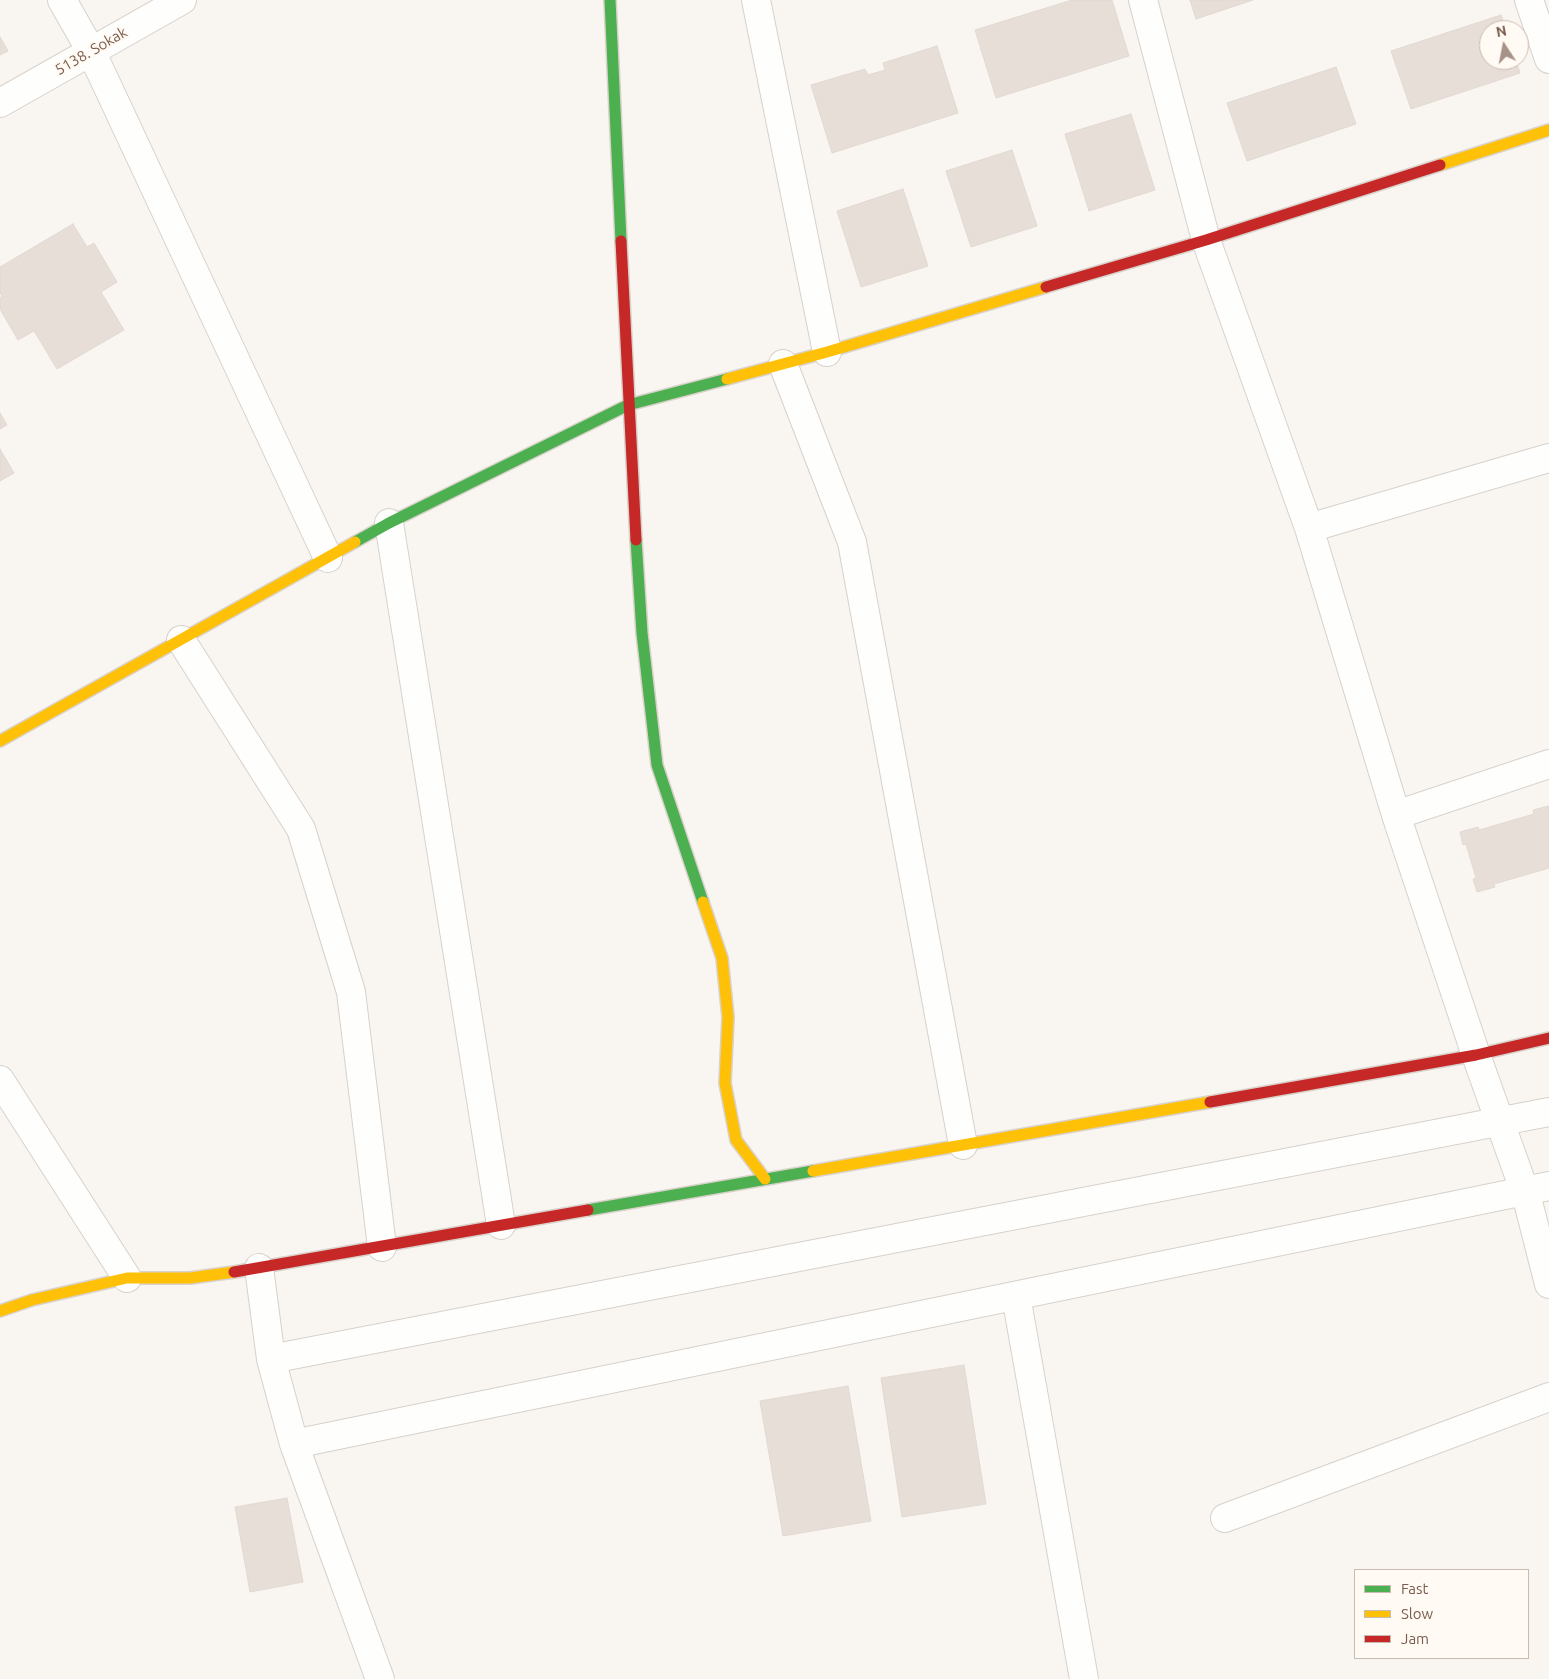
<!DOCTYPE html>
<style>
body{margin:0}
#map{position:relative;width:1549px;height:1679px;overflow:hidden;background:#f9f5f0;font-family:Ubuntu,sans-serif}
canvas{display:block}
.legend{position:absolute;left:1354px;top:1569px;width:175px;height:90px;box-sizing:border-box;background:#fffaf3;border:1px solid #cabbb1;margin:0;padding:6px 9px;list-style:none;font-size:15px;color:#7a5c4d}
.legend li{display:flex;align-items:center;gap:10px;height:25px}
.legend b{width:25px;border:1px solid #cabbb1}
.north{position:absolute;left:1479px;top:20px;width:50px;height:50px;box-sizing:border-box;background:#fffaf3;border:1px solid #cabbb1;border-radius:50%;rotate:349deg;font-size:14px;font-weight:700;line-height:20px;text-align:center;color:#7a5c4d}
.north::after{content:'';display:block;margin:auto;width:18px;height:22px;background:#a69286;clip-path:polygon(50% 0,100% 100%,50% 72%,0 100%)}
</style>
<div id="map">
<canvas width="1549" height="1679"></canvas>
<ul class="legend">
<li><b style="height:6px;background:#4caf50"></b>Fast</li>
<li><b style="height:6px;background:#ffc107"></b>Slow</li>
<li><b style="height:6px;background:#c62828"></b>Jam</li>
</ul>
<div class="north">N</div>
</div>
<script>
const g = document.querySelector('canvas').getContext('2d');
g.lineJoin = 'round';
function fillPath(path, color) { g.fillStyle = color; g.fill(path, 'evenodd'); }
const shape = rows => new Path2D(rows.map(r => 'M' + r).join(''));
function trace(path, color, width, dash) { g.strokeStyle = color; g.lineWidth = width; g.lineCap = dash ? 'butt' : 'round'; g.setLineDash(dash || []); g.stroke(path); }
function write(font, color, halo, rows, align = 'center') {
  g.font = font + ' Ubuntu,sans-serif'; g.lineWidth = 4.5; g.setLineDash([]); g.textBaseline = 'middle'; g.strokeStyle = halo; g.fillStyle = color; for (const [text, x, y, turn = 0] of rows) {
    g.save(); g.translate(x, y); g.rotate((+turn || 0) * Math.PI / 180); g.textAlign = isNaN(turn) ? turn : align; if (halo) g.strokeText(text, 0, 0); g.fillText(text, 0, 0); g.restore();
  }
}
const building = shape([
 [1072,0,1112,0,1129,56,996,98,975,30,1072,0],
 [1190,0,1253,0,1196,19,1190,0],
 [1501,15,1506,30,1489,30,1489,60,1516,60,1520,73,1411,109,1391,51,1501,15],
 [0,37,8,51,0,55,0,37],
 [937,46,958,113,832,153,811,85,865,69,868,75,885,70,883,63,937,46],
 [1336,67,1356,124,1247,161,1227,103,1336,67],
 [1131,114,1155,190,1089,211,1065,134,1131,114],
 [1012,150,1037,226,971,247,946,171,1012,150],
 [903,189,928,266,861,287,837,211,903,189],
 [73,224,87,247,94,243,117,282,101,292,124,330,57,369,34,331,18,340,0,309,0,298,2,296,0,293,0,267,73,224],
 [0,413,7,425,0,429,0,413],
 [0,449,14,473,0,481,0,449],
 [1549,806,1549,868,1494,884,1495,887,1477,892,1473,879,1476,878,1466,844,1463,845,1460,832,1478,827,1479,830,1534,814,1533,810,1549,806],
 [964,1365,986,1504,902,1517,881,1378,964,1365],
 [848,1386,871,1521,783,1536,760,1401,848,1386],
 [287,1498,303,1582,250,1592,235,1507,287,1498]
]);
const street = shape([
 [62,0,91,51,328,558],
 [756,0,827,352],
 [1143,0,1206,240,1309,528,1396,815,1476,1055,1527,1198,1549,1284],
 [1529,0,1549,59],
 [0,103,182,0],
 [783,364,852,542,963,1145],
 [389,523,501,1225],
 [1309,528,1549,458],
 [181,640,301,829,351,992,382,1247],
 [1396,815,1549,764],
 [0,1080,127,1278],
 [259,1268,271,1359,294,1444,380,1679],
 [1016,1296,1084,1679],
 [271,1359,1549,1112],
 [294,1444,1549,1186],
 [1225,1518,1549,1397]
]);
const fast = shape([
 [610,0,621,241],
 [636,540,642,633,657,765,703,902],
 [355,542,389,523,628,405,727,379],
 [588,1210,813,1171]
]);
const slow = shape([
 [1440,165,1549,130],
 [727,379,827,352,1046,287],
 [0,741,355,542],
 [703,902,722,958,728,1017,725,1083,736,1140,765,1179],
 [813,1171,1210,1102],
 [0,1311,32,1300,127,1278,190,1278,234,1272]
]);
const jam = shape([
 [621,241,636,540],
 [1046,287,1206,240,1440,165],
 [1210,1102,1476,1055,1549,1038],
 [234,1272,588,1210]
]);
const streetNames = [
 ["5138. Sokak",91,51,-30]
];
fillPath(building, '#e6ded7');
trace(building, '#e2d8d2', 1);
trace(street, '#d7d1cb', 30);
trace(fast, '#d9d2cb', 14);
trace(slow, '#d9d2cb', 14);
trace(jam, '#d9d2cb', 14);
trace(street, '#fefefd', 28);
trace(fast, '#4caf50', 11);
trace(slow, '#ffc107', 11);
trace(jam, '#c62828', 11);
write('15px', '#7a5c4d', '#fffaf3', streetNames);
</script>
